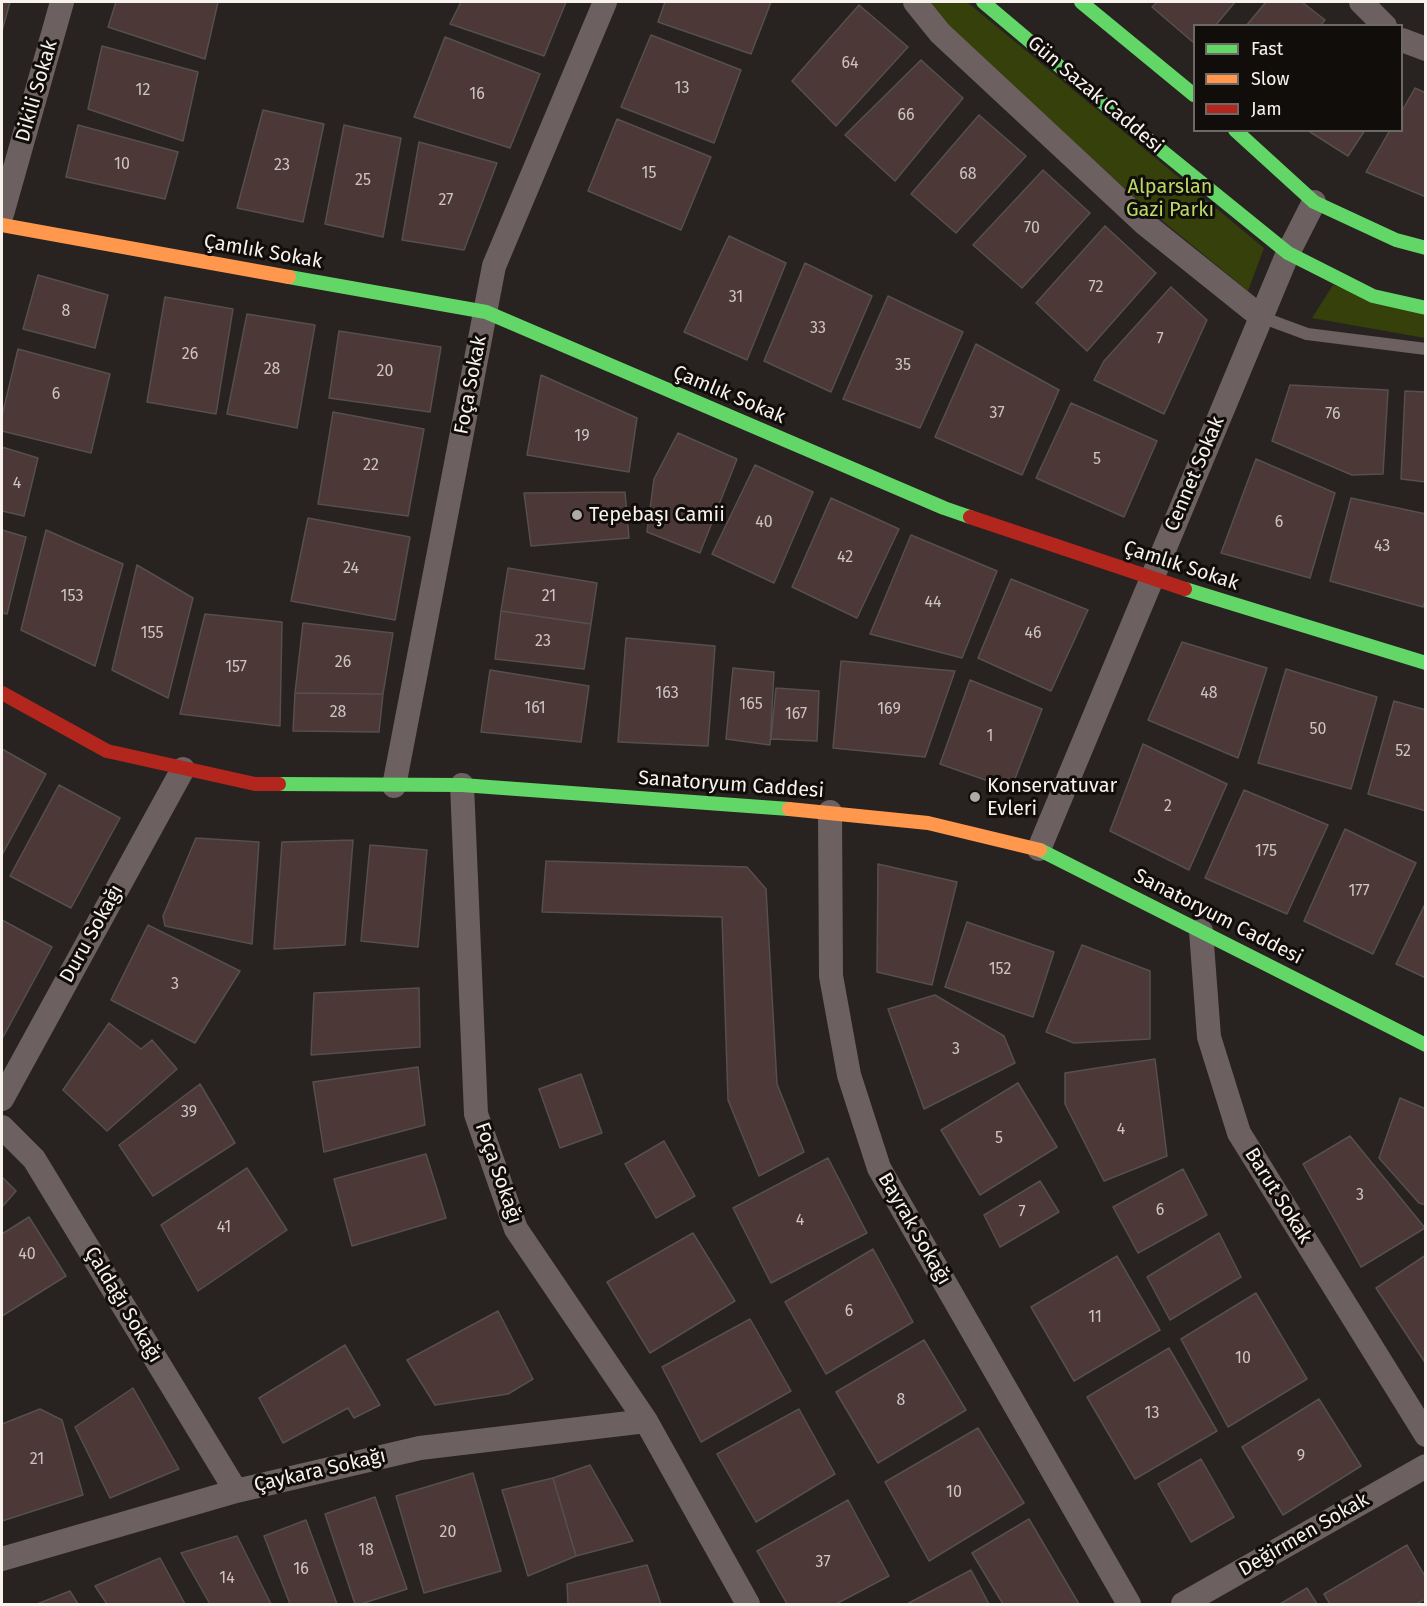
<!DOCTYPE html>
<meta charset="utf-8">
<style>
body{margin:0}
#map{position:relative;width:1427px;height:1606px;overflow:hidden;background:#282320;font-family:"Fira Sans",sans-serif}
canvas{display:block}
.frame{position:absolute;inset:0;border:3px solid #f8f2ed;pointer-events:none}
.legend{position:absolute;left:1193px;top:24px;width:210px;height:108px;box-sizing:border-box;background:#110d0a;border:2px solid #6d6965;margin:0;padding:8px 10px;list-style:none;font-size:18px;color:#f8f2ed}
.legend li{display:flex;align-items:center;gap:12px;height:30px}
.legend b{width:30px;border:2px solid #6d6965}
</style>
<div id="map">
<canvas width="1427" height="1606"></canvas>
<div class="frame"></div>
<ul class="legend">
<li><b style="height:8px;background:#63d668"></b>Fast</li>
<li><b style="height:8px;background:#ff974d"></b>Slow</li>
<li><b style="height:8px;background:#b3261e"></b>Jam</li>
</ul>
</div>
<script>
const g = document.querySelector('canvas').getContext('2d');
g.lineJoin = 'round';
function fillPath(path, color) { g.fillStyle = color; g.fill(path, 'evenodd'); }
const shape = rows => new Path2D(rows.map(r => 'M' + r).join(''));
function trace(path, color, width, dash) { g.strokeStyle = color; g.lineWidth = width; g.lineCap = dash ? 'butt' : 'round'; g.setLineDash(dash || []); g.stroke(path); }
function write(font, color, halo, rows, align = 'center') {
  g.font = font + ' "Fira Sans",sans-serif'; g.lineWidth = 6; g.setLineDash([]); g.textBaseline = 'middle'; g.strokeStyle = halo; g.fillStyle = color; for (const [text, x, y, turn = 0] of rows) {
    g.save(); g.translate(x, y); g.rotate((+turn || 0) * Math.PI / 180); g.textAlign = isNaN(turn) ? turn : align; if (halo) g.strokeText(text, 0, 0); g.fillText(text, 0, 0); g.restore();
  }
}
const green = shape([
 [929,2,967,2,1264,248,1248,291,1143,205,957,36],
 [1333,285,1425,315,1425,338,1312,318]
]);
const building = shape([
 [2,2,10,2,2,31,2,2],
 [116,2,218,2,205,59,108,27,116,2],
 [461,2,566,2,544,56,450,24,461,2],
 [665,2,771,2,751,54,658,22,665,2],
 [1157,2,1235,2,1215,26,1194,26,1194,43,1152,7,1157,2],
 [1266,2,1302,2,1325,20,1320,26,1246,26,1266,2],
 [859,5,908,47,836,126,792,81,859,5],
 [651,35,741,70,714,143,621,107,651,35],
 [445,37,540,74,510,148,414,117,445,37],
 [102,46,198,72,183,141,88,109,102,46],
 [921,60,963,98,895,181,845,135,921,60],
 [1415,88,1426,93,1426,197,1366,172,1390,130,1402,130,1402,111,1415,88],
 [263,110,324,124,303,222,237,208,263,110],
 [979,115,1026,156,956,233,911,194,979,115],
 [617,119,711,157,681,230,588,191,617,119],
 [78,125,178,152,165,199,66,177,78,125],
 [344,125,401,138,383,237,325,224,344,125],
 [1307,130,1365,130,1348,156,1307,130],
 [419,142,497,163,464,250,402,240,419,142],
 [1043,170,1090,213,1022,288,973,245,1043,170],
 [1105,226,1156,273,1087,351,1036,303,1105,226],
 [729,236,786,263,747,360,684,332,729,236],
 [805,263,872,296,831,392,764,361,805,263],
 [38,275,108,295,95,348,23,329,38,275],
 [1171,287,1207,320,1164,414,1094,380,1104,361,1171,287],
 [888,296,963,332,920,428,843,399,888,296],
 [165,297,233,309,216,414,147,402,165,297],
 [247,314,315,325,297,428,227,414,247,314],
 [339,331,441,347,430,412,329,398,339,331],
 [976,344,1059,390,1022,475,935,437,976,344],
 [18,349,110,374,91,453,2,431,2,416,18,349],
 [541,375,637,418,629,472,527,455,541,375],
 [1290,385,1388,390,1383,474,1352,475,1272,441,1290,385],
 [1405,391,1426,392,1426,482,1401,479,1405,391],
 [1071,403,1157,441,1124,517,1036,478,1071,403],
 [333,412,424,429,408,516,318,504,333,412],
 [678,433,737,459,700,553,647,532,654,479,678,433],
 [2,447,38,458,24,516,2,511,2,447],
 [1256,459,1335,493,1310,578,1221,553,1256,459],
 [755,465,813,492,774,583,712,554,755,465],
 [625,492,629,538,531,546,524,493,625,492],
 [831,498,899,529,857,618,792,587,831,498],
 [1351,498,1426,514,1426,598,1423,607,1330,581,1351,498],
 [308,518,410,537,395,620,291,601,308,518],
 [2,530,26,537,7,614,2,613,2,530],
 [46,530,123,564,95,666,21,630,46,530],
 [911,535,997,571,962,658,870,634,911,535],
 [137,565,193,598,168,698,112,670,137,565],
 [508,568,597,583,591,624,501,611,508,568],
 [1011,579,1088,610,1051,691,978,658,1011,579],
 [501,611,591,624,584,669,495,659,501,611],
 [205,614,282,622,280,726,180,714,205,614],
 [303,623,393,633,383,694,295,693,303,623],
 [626,638,715,646,708,746,618,742,626,638],
 [1182,642,1267,668,1238,758,1148,720,1182,642],
 [841,661,955,671,925,757,833,748,841,661],
 [733,668,774,672,770,745,726,739,733,668],
 [1286,669,1377,697,1351,789,1258,763,1286,669],
 [490,670,589,686,581,742,481,732,490,670],
 [970,680,1042,709,1011,789,940,764,970,680],
 [776,688,819,691,817,741,771,739,776,688],
 [295,693,383,694,379,732,293,731,295,693],
 [1394,701,1426,710,1426,811,1368,794,1394,701],
 [1143,744,1227,784,1189,870,1110,831,1143,744],
 [2,749,46,774,2,855,2,749],
 [59,785,120,818,71,908,10,876,59,785],
 [1244,790,1328,825,1287,914,1205,878,1244,790],
 [1345,829,1416,863,1373,954,1304,921,1345,829],
 [196,838,259,842,252,944,165,926,163,916,196,838],
 [353,840,345,945,274,949,282,842,353,840],
 [370,845,427,850,418,947,361,941,370,845],
 [546,861,747,867,766,889,777,1084,804,1152,759,1176,728,1100,722,917,542,912,546,861],
 [878,864,957,882,932,985,877,972,878,864],
 [1426,902,1426,978,1396,964,1426,902],
 [2,920,52,947,2,1039,2,920],
 [967,922,1054,952,1033,1017,945,987,967,922],
 [148,925,240,971,195,1043,111,1000,148,925],
 [1082,945,1150,971,1150,1039,1074,1043,1046,1032,1082,945],
 [419,988,420,1047,311,1055,314,993,419,988],
 [935,995,1004,1036,1015,1063,924,1109,888,1009,935,995],
 [109,1023,141,1049,152,1040,177,1069,107,1131,63,1090,109,1023],
 [1155,1059,1167,1156,1104,1181,1065,1104,1065,1073,1155,1059],
 [418,1067,425,1125,324,1152,313,1082,418,1067],
 [581,1074,602,1133,560,1148,539,1089,581,1074],
 [1018,1083,1057,1147,980,1195,941,1130,1018,1083],
 [200,1084,235,1143,153,1196,119,1145,200,1084],
 [1400,1098,1426,1109,1426,1205,1419,1203,1379,1158,1400,1098],
 [1350,1136,1425,1228,1361,1267,1303,1164,1350,1136],
 [664,1141,695,1196,656,1218,625,1164,664,1141],
 [426,1154,446,1218,352,1246,334,1179,426,1154],
 [828,1158,867,1233,771,1283,733,1208,828,1158],
 [247,1168,287,1230,198,1291,161,1225,247,1168],
 [1183,1169,1207,1215,1138,1253,1113,1207,1183,1169],
 [2,1177,16,1191,2,1207,2,1177],
 [1040,1181,1059,1212,1000,1247,984,1215,1040,1181],
 [29,1217,66,1276,2,1316,2,1234,29,1217],
 [693,1233,735,1301,650,1353,607,1282,693,1233],
 [1219,1233,1241,1277,1170,1320,1147,1277,1219,1233],
 [873,1249,913,1322,826,1374,785,1302,873,1249],
 [1426,1255,1426,1364,1376,1288,1426,1255],
 [1117,1256,1160,1330,1074,1381,1031,1307,1117,1256],
 [1256,1293,1307,1379,1228,1427,1181,1339,1256,1293],
 [498,1311,533,1379,508,1394,435,1405,407,1360,498,1311],
 [750,1319,791,1391,701,1442,662,1367,750,1319],
 [924,1340,966,1410,878,1463,836,1392,924,1340],
 [345,1345,380,1405,354,1418,348,1408,283,1443,259,1398,345,1345],
 [1169,1348,1217,1431,1135,1479,1087,1397,1169,1348],
 [133,1388,179,1469,110,1498,75,1427,133,1388],
 [1319,1399,1361,1466,1283,1515,1242,1447,1319,1399],
 [40,1409,62,1420,83,1495,2,1521,2,1424,40,1409],
 [799,1409,835,1474,756,1522,717,1454,799,1409],
 [978,1428,1024,1503,929,1561,885,1482,978,1428],
 [1201,1459,1234,1517,1191,1542,1158,1484,1201,1459],
 [590,1465,633,1541,576,1556,553,1478,590,1465],
 [473,1473,501,1571,424,1593,396,1496,473,1473],
 [553,1478,576,1556,528,1576,502,1490,553,1478],
 [375,1497,407,1589,361,1604,355,1604,325,1514,375,1497],
 [848,1500,889,1576,836,1604,787,1604,757,1551,848,1500],
 [1029,1519,1079,1604,1003,1604,972,1553,1029,1519],
 [306,1520,337,1604,290,1604,264,1536,306,1520],
 [237,1536,271,1604,210,1604,181,1553,237,1536],
 [1407,1545,1426,1578,1426,1599,1416,1604,1330,1604,1324,1594,1407,1545],
 [160,1558,185,1604,107,1604,95,1586,160,1558],
 [647,1565,661,1604,568,1604,567,1584,647,1565],
 [971,1570,989,1604,907,1604,971,1570],
 [1307,1588,1317,1604,1280,1604,1307,1588],
 [70,1591,78,1604,37,1604,70,1591]
]);
const lane = shape([
 [1261,317,1307,334,1426,349]
]);
const street = shape([
 [915,2,940,33,1145,224,1261,317],
 [1361,2,1385,26],
 [1402,40,1426,49],
 [2,214,62,2],
 [462,785,476,1114,501,1186,516,1229,646,1421,748,1604],
 [394,786,494,266,605,2],
 [830,812,831,976,849,1075,879,1168,1129,1604],
 [1039,849,1288,253,1314,202],
 [1201,931,1209,1037,1239,1133,1426,1435],
 [2,1099,183,769],
 [2,1127,34,1159,236,1491],
 [2,1559,236,1491,420,1448,646,1421],
 [1183,1604,1426,1466]
]);
const fast = shape([
 [983,2,1103,103,1288,253,1373,296,1426,308],
 [1081,2,1194,95],
 [1235,130,1314,202,1396,240,1426,248],
 [289,277,486,312,944,508,970,517],
 [1185,589,1426,663],
 [279,784,462,785,789,809],
 [1040,850,1426,1045]
]);
const slow = shape([
 [2,225,289,277],
 [789,809,928,823,1040,850]
]);
const jam = shape([
 [970,517,1185,589],
 [2,693,107,751,255,784,279,784]
]);
const markers = [
 [577,515,6,"#afaaa5"],
 [975,797,6,"#afaaa5"]
];
const numberNames = [
 ["64",850,64],
 ["13",682,89],
 ["12",143,91],
 ["16",477,95],
 ["66",906,116],
 ["10",122,165],
 ["23",282,166],
 ["15",649,174],
 ["68",968,175],
 ["25",363,181],
 ["27",446,201],
 ["70",1032,229],
 ["72",1096,288],
 ["31",736,298],
 ["8",66,312],
 ["33",818,329],
 ["7",1160,340],
 ["26",190,355],
 ["35",903,366],
 ["28",272,370],
 ["20",385,372],
 ["6",56,395],
 ["37",997,414],
 ["76",1333,415],
 ["19",582,437],
 ["5",1097,460],
 ["22",371,466],
 ["4",17,484],
 ["40",764,523],
 ["6",1279,523],
 ["43",1382,547],
 ["42",845,558],
 ["24",351,569],
 ["153",72,597],
 ["21",549,597],
 ["44",933,603],
 ["155",152,634],
 ["46",1033,634],
 ["23",543,642],
 ["26",343,663],
 ["157",236,668],
 ["163",667,694],
 ["48",1209,694],
 ["165",751,705],
 ["161",535,709],
 ["169",889,710],
 ["28",338,713],
 ["167",796,715],
 ["50",1318,730],
 ["1",990,737],
 ["52",1403,752],
 ["2",1168,807],
 ["175",1266,852],
 ["177",1359,892],
 ["152",1000,970],
 ["3",175,985],
 ["3",956,1050],
 ["39",189,1113],
 ["4",1121,1130],
 ["5",999,1139],
 ["3",1360,1196],
 ["6",1160,1211],
 ["7",1022,1213],
 ["4",800,1221],
 ["41",224,1228],
 ["40",27,1255],
 ["6",849,1312],
 ["11",1095,1318],
 ["10",1243,1359],
 ["8",901,1401],
 ["13",1152,1414],
 ["9",1301,1457],
 ["21",37,1460],
 ["10",954,1493],
 ["20",448,1533],
 ["18",366,1551],
 ["37",823,1563],
 ["16",301,1570],
 ["14",227,1579]
];
const streetNames = [
 ["Dikili Sokak",37,91,-74],
 ["Gün Sazak Caddesi",1095,95,40],
 ["Çamlık Sokak",263,252,10],
 ["Foça Sokak",471,385,-79],
 ["Çamlık Sokak",729,395,23],
 ["Cennet Sokak",1195,474,-67],
 ["Çamlık Sokak",1181,566,18],
 ["Sanatoryum Caddesi",731,785,4],
 ["Sanatoryum Caddesi",1218,917,27],
 ["Duru Sokağı",92,934,-61],
 ["Foça Sokağı",498,1173,71],
 ["Barut Sokak",1278,1196,58],
 ["Bayrak Sokağı",914,1229,60],
 ["Çaldağı Sokağı",123,1305,59],
 ["Çaykara Sokağı",320,1471,-13],
 ["Değirmen Sokak",1304,1535,-30]
];
const parkNames = [
 ["Alparslan",1170,187],
 ["Gazi Parkı",1170,210]
];
const poiNames = [
 ["Tepebaşı Camii",589,515],
 ["Konservatuvar",987,786],
 ["Evleri",987,809]
];
fillPath(green, '#35400a');
fillPath(building, '#4b3837');
trace(building, '#55504e', 1.5);
trace(lane, '#6c6061', 12);
trace(street, '#6c6061', 24);
trace(fast, '#63d668', 14);
trace(slow, '#ff974d', 14);
trace(jam, '#b3261e', 14);
for (const [x, y, r, color] of markers) { const dot = new Path2D(); dot.arc(x, y, r, 0, 2 * Math.PI); g.fillStyle = color; g.fill(dot); trace(dot, '#110d0a', 2); }
write('16px', '#cdc4c0', null, numberNames);
write('20px', '#f8f2ed', '#110d0a', streetNames);
write('20px', '#bad866', '#110d0a', parkNames);
write('20px', '#f8f2ed', '#110d0a', poiNames, 'left');
</script>
